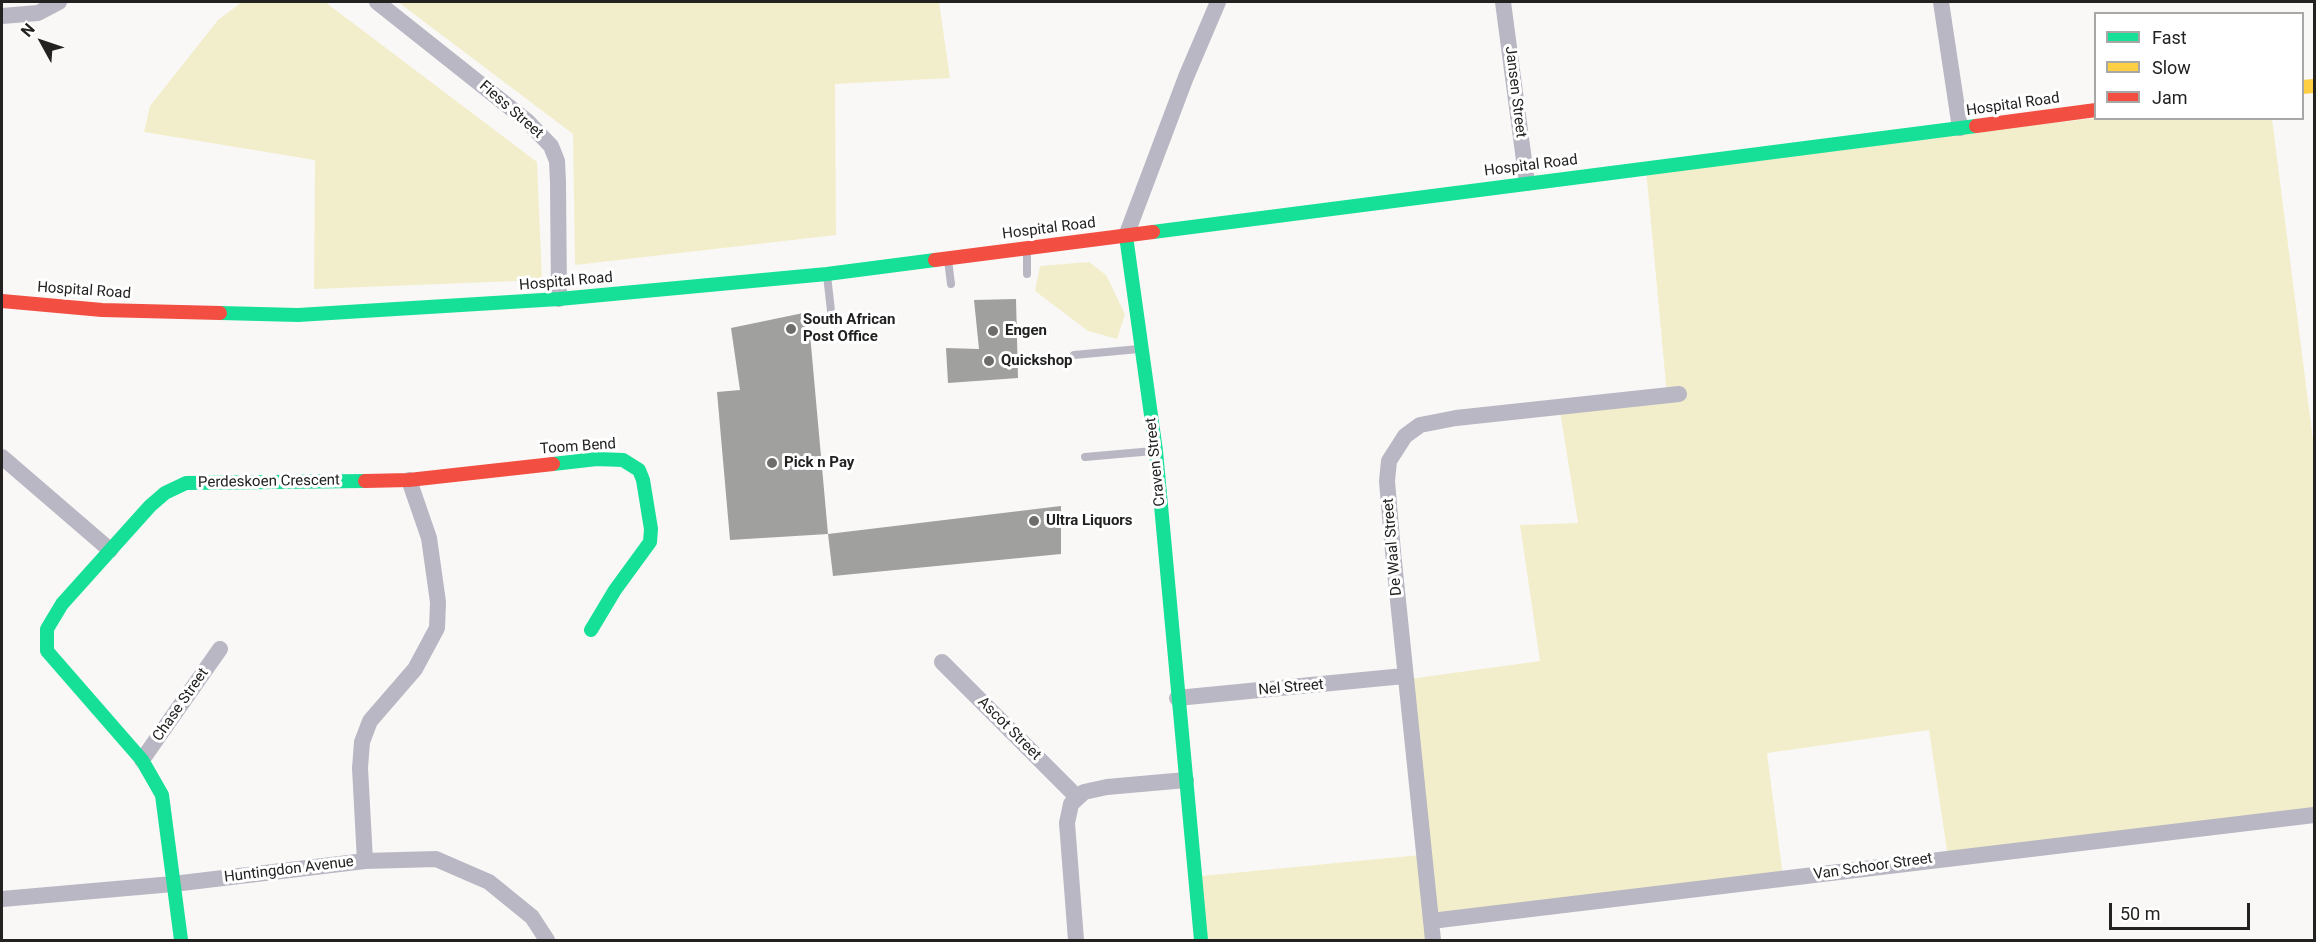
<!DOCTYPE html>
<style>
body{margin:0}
#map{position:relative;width:2316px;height:942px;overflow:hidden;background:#f9f8f6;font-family:Roboto,sans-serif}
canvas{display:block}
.frame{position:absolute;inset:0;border:3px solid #232221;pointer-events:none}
.legend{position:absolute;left:2094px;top:12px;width:210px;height:108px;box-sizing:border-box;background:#fff;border:2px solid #a7a7a6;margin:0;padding:8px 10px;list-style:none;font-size:18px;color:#232221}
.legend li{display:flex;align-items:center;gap:12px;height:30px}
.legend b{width:30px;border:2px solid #a7a7a6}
.north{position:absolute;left:12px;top:12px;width:60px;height:60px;-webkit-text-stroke:4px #fff;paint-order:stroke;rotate:310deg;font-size:16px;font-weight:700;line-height:24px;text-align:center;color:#232221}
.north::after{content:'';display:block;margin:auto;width:21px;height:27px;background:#232221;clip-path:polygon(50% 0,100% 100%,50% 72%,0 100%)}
.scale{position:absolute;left:2109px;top:903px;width:141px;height:27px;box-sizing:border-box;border:3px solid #232221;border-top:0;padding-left:8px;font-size:18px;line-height:21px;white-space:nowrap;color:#232221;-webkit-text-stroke:4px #fff;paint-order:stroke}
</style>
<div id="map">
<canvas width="2316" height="942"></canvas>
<div class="frame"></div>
<ul class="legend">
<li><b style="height:8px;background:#16e098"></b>Fast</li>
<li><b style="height:8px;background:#ffcf43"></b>Slow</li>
<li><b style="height:8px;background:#f24e42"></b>Jam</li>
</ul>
<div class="north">N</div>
<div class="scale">50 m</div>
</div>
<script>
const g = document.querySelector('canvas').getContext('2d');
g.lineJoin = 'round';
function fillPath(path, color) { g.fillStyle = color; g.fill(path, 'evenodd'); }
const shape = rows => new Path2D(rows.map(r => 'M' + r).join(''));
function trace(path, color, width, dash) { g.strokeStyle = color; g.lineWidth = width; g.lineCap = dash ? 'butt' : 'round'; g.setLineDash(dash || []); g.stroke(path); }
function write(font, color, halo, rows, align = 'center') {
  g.font = font + ' Roboto,sans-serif'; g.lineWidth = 6; g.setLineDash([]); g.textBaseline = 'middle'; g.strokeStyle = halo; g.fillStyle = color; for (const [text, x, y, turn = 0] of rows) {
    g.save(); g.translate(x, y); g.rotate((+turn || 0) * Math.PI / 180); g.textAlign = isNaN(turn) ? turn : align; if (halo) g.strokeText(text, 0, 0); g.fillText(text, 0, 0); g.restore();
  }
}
const green = shape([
 [242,2,325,2,537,162,542,280,314,289,315,160,144,132,150,106,218,20],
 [398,2,939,2,950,78,835,84,836,235,575,265,573,134],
 [2096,118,2272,119,2314,448,2314,822,1949,864,1929,730,1767,753,1784,884,1427,925,1428,940,1198,940,1191,877,1420,855,1402,680,1540,661,1520,525,1578,523,1560,411,1667,395,1646,169],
 [1089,262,1106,275,1125,314,1117,339,1088,331,1035,291,1040,266]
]);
const building = shape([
 [1016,299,1018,378,948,383,946,348,979,349,974,300],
 [808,312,828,534,730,540,717,392,740,390,731,328],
 [1061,506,1061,554,833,576,828,534]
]);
const lane = shape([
 [1027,250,1027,274],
 [948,260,951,284],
 [827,275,832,320],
 [1074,355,1139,349],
 [1085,457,1153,451]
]);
const street = shape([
 [377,2,527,121,551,146,557,161,558,182,559,299],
 [1503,2,1527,183],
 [1941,2,1960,128],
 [2,16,38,13,59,2],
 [1126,236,1186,77,1218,2],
 [2,457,110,550],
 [942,662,1077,797],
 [1177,698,1404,676],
 [142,760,220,649],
 [365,861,360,768,362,742,370,721,415,669,437,628,438,602,429,538,409,480],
 [2,899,173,884,365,861,436,859,489,882,532,917,547,940],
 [1431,921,2314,815],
 [1076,940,1067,823,1071,804,1084,792,1107,787,1186,780],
 [1433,940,1393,552,1387,481,1389,461,1405,436,1420,425,1456,418,1679,394]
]);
const fast = shape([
 [1153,232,1976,126],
 [1126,236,1156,451,1201,940],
 [220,313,298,315,559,299,827,274,935,260],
 [553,464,597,459,623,460,639,470,643,480,651,529,650,542,615,590,591,630],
 [181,940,162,795,142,760,47,651,47,629,62,604,150,506,165,493,186,483,365,481]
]);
const slow = shape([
 [2302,87,2314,86]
]);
const jam = shape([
 [1976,126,2096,110],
 [935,260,1153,232],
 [2,301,102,310,220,313],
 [365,481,409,480,553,464]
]);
const markers = [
 [791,329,6,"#6e6d6c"],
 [993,331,6,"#6e6d6c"],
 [989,361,6,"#6e6d6c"],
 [772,463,6,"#6e6d6c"],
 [1034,521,6,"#6e6d6c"]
];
const streetNames = [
 ["Jansen Street",1515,92,83],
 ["Hospital Road",2013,105,-8],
 ["Fiess Street",511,110,41],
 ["Hospital Road",1531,166,-7],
 ["Hospital Road",1049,229,-7],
 ["Hospital Road",566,282,-5],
 ["Hospital Road",84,291,4],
 ["Toom Bend",578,447,-4],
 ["Craven Street",1156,462,-96],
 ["Perdeskoen Crescent",269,482,-1],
 ["De Waal Street",1393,547,-95],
 ["Nel Street",1291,688,-5],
 ["Chase Street",181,705,-55],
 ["Ascot Street",1009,729,45],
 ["Van Schoor Street",1873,867,-8],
 ["Huntingdon Avenue",289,870,-7]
];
const poiNames = [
 ["South African",803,320],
 ["Post Office",803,337],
 ["Engen",1005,331],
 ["Quickshop",1001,361],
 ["Pick n Pay",784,463],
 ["Ultra Liquors",1046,521]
];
fillPath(green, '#f2eecb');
fillPath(building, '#a0a09f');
trace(lane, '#b8b7c3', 8);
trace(street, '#b8b7c3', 16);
trace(fast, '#16e098', 14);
trace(slow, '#ffcf43', 14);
trace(jam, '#f24e42', 14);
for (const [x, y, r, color] of markers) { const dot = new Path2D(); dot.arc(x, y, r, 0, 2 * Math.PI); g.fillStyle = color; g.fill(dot); trace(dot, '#fff', 2); }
write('15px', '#232221', '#fff', streetNames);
write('bold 15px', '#232221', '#fff', poiNames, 'left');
</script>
